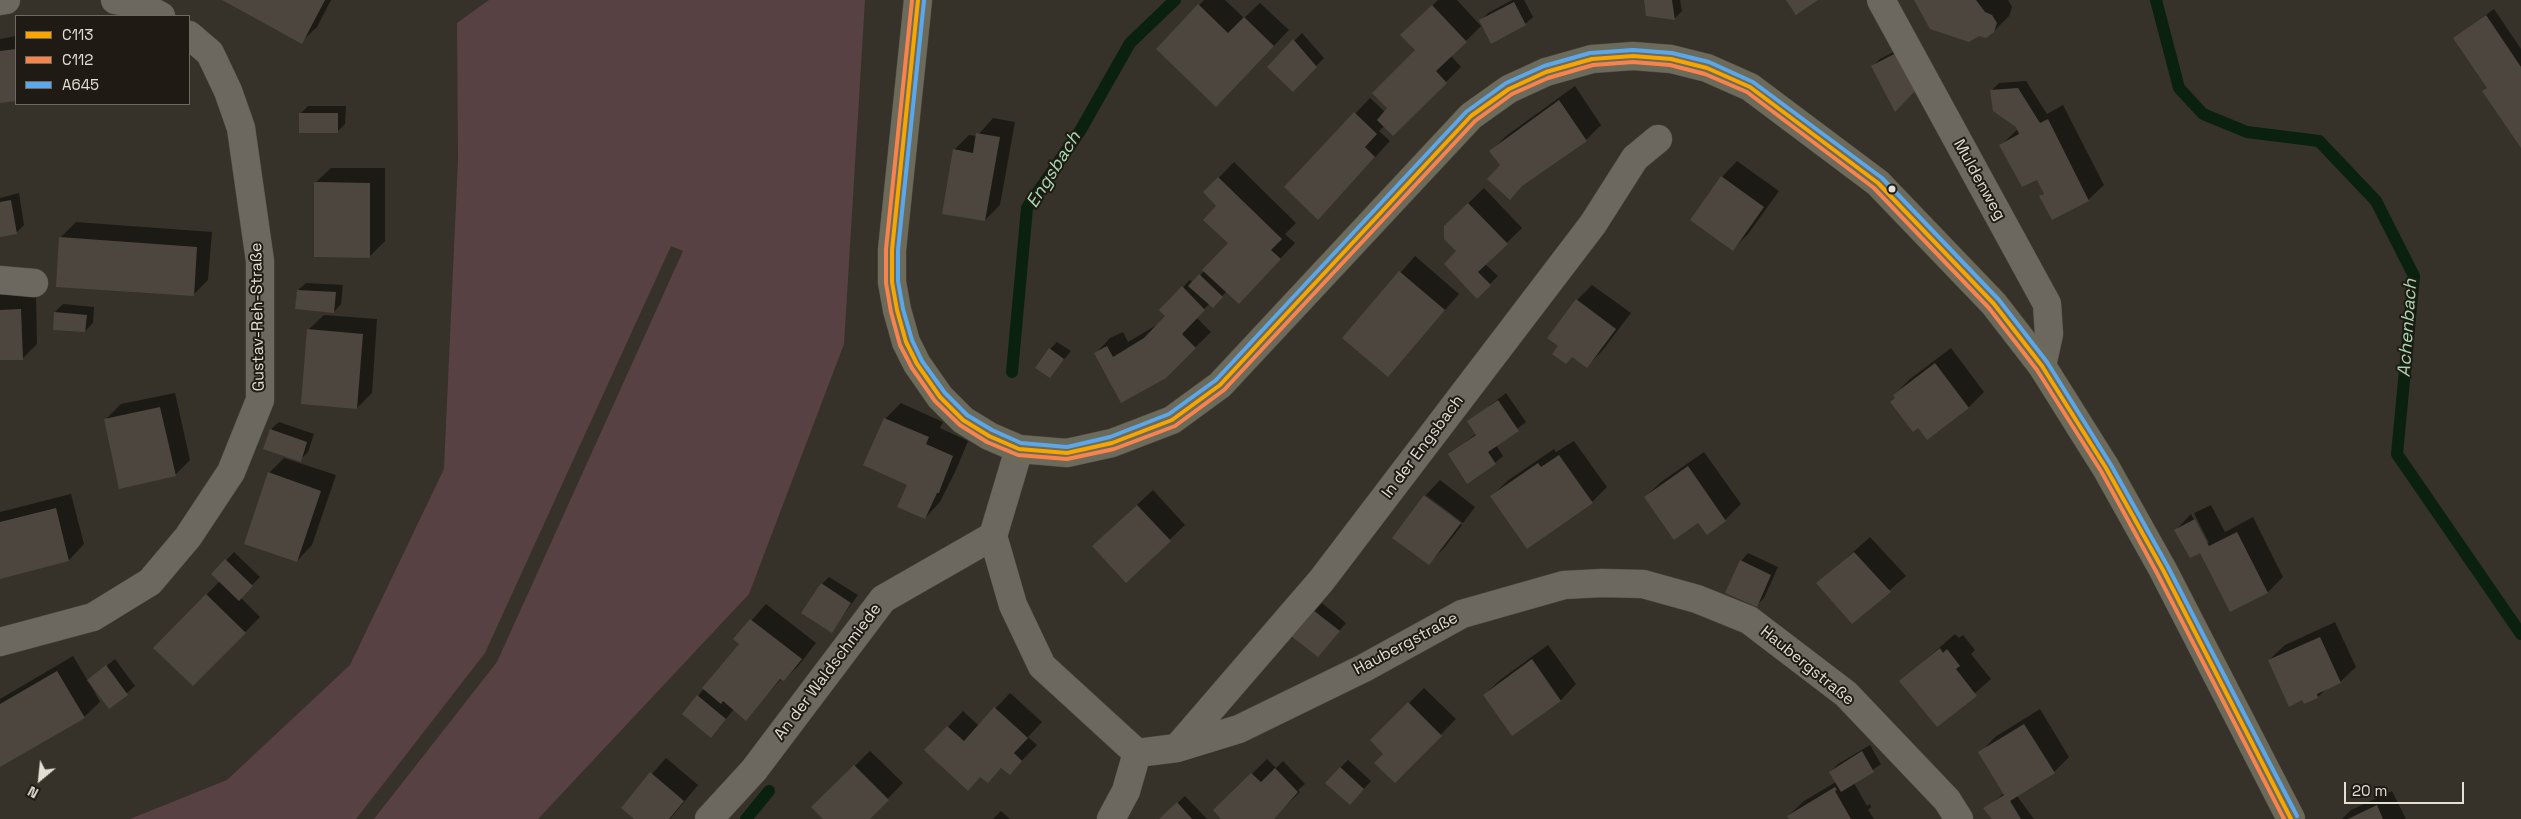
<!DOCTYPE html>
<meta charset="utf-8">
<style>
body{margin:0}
#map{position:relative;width:2521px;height:819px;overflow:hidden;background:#363229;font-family:"Space Grotesk",sans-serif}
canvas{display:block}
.legend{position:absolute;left:15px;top:15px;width:175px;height:90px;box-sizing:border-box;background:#1f1b14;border:1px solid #6e6961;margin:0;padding:6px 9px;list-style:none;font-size:15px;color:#e4ded4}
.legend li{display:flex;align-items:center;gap:10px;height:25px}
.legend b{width:25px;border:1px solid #6e6961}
.north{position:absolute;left:15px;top:754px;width:50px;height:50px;-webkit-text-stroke:4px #1f1b14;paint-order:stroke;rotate:208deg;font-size:14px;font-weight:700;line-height:20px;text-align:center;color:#e4ded4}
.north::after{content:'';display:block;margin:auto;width:18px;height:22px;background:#e4ded4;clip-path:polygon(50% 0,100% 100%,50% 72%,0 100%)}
.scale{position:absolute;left:2344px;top:782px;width:120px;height:22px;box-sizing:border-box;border:2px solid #e4ded4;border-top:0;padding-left:6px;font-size:15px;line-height:18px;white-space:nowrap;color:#e4ded4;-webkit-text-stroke:4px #1f1b14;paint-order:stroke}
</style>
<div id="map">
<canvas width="2521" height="819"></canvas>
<ul class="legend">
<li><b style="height:6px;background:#f7a600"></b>C113</li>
<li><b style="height:6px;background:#f8844c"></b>C112</li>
<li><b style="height:6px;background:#5aa8eb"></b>A645</li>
</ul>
<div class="north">N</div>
<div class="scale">20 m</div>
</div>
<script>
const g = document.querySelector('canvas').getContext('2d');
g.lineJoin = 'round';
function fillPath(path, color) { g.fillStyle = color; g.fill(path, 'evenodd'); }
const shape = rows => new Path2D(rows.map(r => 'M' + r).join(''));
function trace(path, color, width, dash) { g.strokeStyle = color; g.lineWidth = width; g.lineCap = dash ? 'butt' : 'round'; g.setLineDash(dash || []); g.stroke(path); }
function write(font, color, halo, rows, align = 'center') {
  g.font = font + ' "Space Grotesk",sans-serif'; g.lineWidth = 4; g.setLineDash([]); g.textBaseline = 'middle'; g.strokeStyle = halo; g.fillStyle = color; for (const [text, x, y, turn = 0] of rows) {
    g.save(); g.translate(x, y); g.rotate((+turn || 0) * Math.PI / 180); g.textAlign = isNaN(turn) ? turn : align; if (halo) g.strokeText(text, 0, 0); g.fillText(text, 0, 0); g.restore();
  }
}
const green = shape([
 [489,0,865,0,844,344,749,594,538,819,374,819,497,662,683,251,671,246,485,653,356,819,130,819,227,780,350,665,444,469,458,160,457,23]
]);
const shadow = shape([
 [225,0,331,0,317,27,301,42],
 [1204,0,1225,0,1244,18,1260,3,1289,30,1231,90,1157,49],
 [1438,0,1457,0,1481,26,1451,56,1461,67,1393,135,1384,126,1379,131,1390,141,1333,203,1285,187,1370,98,1385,112,1416,50,1402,35],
 [1512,0,1524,0,1533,17,1525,24,1481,20,1488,13],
 [1645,0,1680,0,1682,11,1674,19],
 [1915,0,2008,0,2012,7,2009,16,1994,31],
 [2494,9,2521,49,2521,146,2484,91,2488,87,2454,38],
 [1302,33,1324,58,1293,90,1268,67],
 [16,36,16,99,0,102,0,39],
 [1903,47,1922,82,1873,66,1880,59],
 [2026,81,2047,114,2063,105,2104,185,2088,200,2040,197,2045,192,2038,179,2001,145,2018,129,1991,91,1999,83],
 [1575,86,1601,125,1586,140,1501,165,1491,151,1506,136],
 [308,106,346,106,345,124,337,132,301,113],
 [993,118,1015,122,1000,205,985,220,954,150,969,135,977,136],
 [1737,161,1779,191,1748,234,1733,249,1722,177],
 [1234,162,1296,223,1285,234,1295,243,1254,287,1227,291,1220,298,1210,303,1196,317,1211,332,1165,377,1095,354,1110,338,1123,332,1128,342,1160,323,1167,316,1160,310,1190,280,1193,283,1230,243,1218,206,1205,192],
 [331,168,385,168,385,241,370,256,315,183],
 [1484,188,1522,228,1485,264,1498,276,1477,297,1445,226],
 [19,193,24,225,16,233,0,235,0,198],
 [76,222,212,232,208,280,193,295,60,238],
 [1415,256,1459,294,1388,375,1344,338],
 [306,283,343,285,341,304,334,312,298,290],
 [1592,285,1631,313,1602,351,1587,366,1560,346,1577,300],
 [0,295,36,295,37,344,22,359,0,359],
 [63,304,94,307,93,323,85,331,55,312],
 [324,315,377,319,372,393,357,408,308,330],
 [1057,342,1071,351,1050,376,1050,349],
 [1951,348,1984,392,1969,407,1927,438,1894,395,1910,379],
 [175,393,190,460,175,475,105,420,121,404],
 [1506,393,1526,422,1496,445,1503,456,1495,463,1449,455,1477,433,1469,421],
 [901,403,943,422,940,428,968,441,956,470,940,502,925,518,909,484,885,419],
 [279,422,314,434,308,452,300,460,271,429],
 [1574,441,1607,487,1592,502,1492,496,1507,481,1554,449,1556,452],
 [1704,452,1741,504,1725,520,1707,533,1699,522,1645,497,1661,482],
 [284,458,336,475,312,545,297,561,269,473],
 [1440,480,1475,507,1463,523,1426,495],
 [1153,490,1185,525,1126,581,1109,531],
 [71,494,84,544,69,560,0,577,0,512],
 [1425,495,1462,525,1444,548,1429,563,1394,537],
 [2211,505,2225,532,2253,517,2283,577,2268,592,2231,610,2201,551,2176,530,2191,514,2206,543,2209,543,2194,513],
 [1870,537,1906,576,1852,623,1818,583],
 [234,552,260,577,240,597,260,617,193,685,154,648,220,581,213,574],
 [1748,553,1778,567,1764,598,1756,606,1741,561],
 [829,577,858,595,832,631,822,584],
 [1322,603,1346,623,1325,648,1293,636],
 [766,604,816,643,799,665,784,680,782,678,745,719,734,709,711,737,698,696,741,644,735,639],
 [2335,622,2356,667,2340,682,2327,688,2318,697,2269,660,2285,645],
 [1955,634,1959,638,1963,635,1975,650,1971,654,1991,679,1937,726,1901,681],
 [1548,645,1576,684,1561,700,1513,734,1484,695,1500,680],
 [73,656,88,681,115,659,135,686,109,708,91,683,90,684,100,702,84,717,0,766,0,699],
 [1424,688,1456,719,1395,781,1385,754,1372,740],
 [1010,693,1042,722,1028,737,1037,745,1010,773,1002,767,988,781,981,776,926,750,963,711,979,726],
 [2040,709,2069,757,2054,772,2017,796,2034,819,1994,819,1985,808,2006,792,1980,753,1995,737],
 [1870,745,1881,764,1854,783,1867,806,1870,804,1871,807,1868,810,1874,819,1790,819,1788,816,1804,801,1836,782,1830,772,1838,764],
 [870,751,903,783,868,819,824,819,813,807],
 [666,758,698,785,670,819,636,819,622,808],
 [1267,759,1276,768,1283,761,1305,784,1298,790,1300,792,1272,819,1223,819,1215,810],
 [1348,760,1371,781,1357,796,1340,768],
 [2392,791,2406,819,2342,819,2351,810],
 [1185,796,1207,819,1162,819,1169,811],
 [1001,811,1010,819,993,819]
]);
const stream = shape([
 [2156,0,2179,88,2203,114,2247,132,2319,141,2376,201,2414,276,2397,454,2521,634],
 [1012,372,1027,208,1080,131,1130,43,1175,0],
 [746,819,769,791]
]);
const building = shape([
 [222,0,325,0,302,44],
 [1644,0,1672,0,1675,20,1646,16],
 [1786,0,1818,0,1796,15],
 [1914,0,1976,0,1985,12,1992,15,1997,23,1994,32,1986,38,1979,36,1969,42,1930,29],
 [1514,2,1526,25,1491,44,1479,20],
 [1198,4,1228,33,1244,17,1274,46,1216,107,1156,49],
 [1432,5,1467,42,1436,71,1447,83,1393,136,1377,120,1387,108,1372,93,1415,50,1400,35],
 [2486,15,2521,67,2521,148,2482,91,2487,88,2453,38],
 [1293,39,1317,67,1293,92,1267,67],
 [16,49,16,101,0,103,0,51],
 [1896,53,1915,91,1895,112,1871,66],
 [2018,88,2040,123,2048,119,2089,201,2052,220,2039,196,2044,194,2037,180,2022,187,1999,145,2019,134,2016,127,1993,111,1990,90],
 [1559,100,1587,141,1522,186,1510,200,1487,179,1500,165,1489,151],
 [1354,112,1377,134,1365,147,1375,157,1318,220,1284,187],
 [299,113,338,113,338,133,299,133],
 [976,133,1000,137,985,221,942,214,953,149,973,153],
 [1721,176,1764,207,1733,251,1690,220],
 [1218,177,1282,239,1271,250,1281,259,1239,304,1202,270,1228,243,1203,220,1216,206,1203,192],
 [314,182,370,183,370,258,314,257],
 [11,200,17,234,0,237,0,202],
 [1468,203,1508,244,1478,272,1491,285,1477,299,1444,264,1456,251,1444,239,1444,226],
 [59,237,197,247,194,296,56,287],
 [1399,271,1445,310,1388,377,1342,338],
 [1199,274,1223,297,1213,308,1188,286],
 [1182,286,1205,310,1182,334,1196,348,1166,378,1121,403,1094,353,1107,346,1113,357,1144,338,1165,316,1159,310],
 [297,290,336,292,334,313,295,309],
 [1576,299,1616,329,1587,368,1572,357,1566,364,1552,354,1558,346,1547,338],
 [21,309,23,360,0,360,0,310],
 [54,312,87,315,85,332,53,330],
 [307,329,363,334,357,409,301,404],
 [1049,348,1064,359,1050,378,1035,368],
 [1935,363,1969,408,1927,440,1918,428,1913,432,1890,402,1895,398,1893,395],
 [1498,400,1519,431,1488,452,1496,464,1467,484,1448,454,1476,435,1467,421],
 [160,407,176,476,119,489,104,419],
 [884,418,929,437,926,444,953,456,941,487,939,493,937,493,925,519,897,507,907,485,863,465],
 [270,429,307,442,301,462,263,449],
 [1559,455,1593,503,1527,549,1490,496,1538,463,1541,467],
 [1688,466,1726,521,1707,535,1698,523,1674,540,1644,497],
 [268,472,321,491,297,562,244,544],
 [1424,495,1461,523,1429,565,1392,538],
 [1137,505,1171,541,1126,583,1092,546],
 [56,508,69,561,0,579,0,522],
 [2195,519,2209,546,2237,532,2268,593,2230,612,2200,553,2190,558,2174,530],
 [1854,552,1891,592,1852,624,1816,583],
 [225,559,253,586,239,601,211,574],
 [1740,560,1771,575,1757,607,1725,593],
 [821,583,851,603,832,633,801,613],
 [206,594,246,633,193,686,153,648],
 [1313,610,1340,631,1318,657,1291,636],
 [750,619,802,659,784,681,780,679,746,721,723,701,721,704,702,688,739,644,733,639],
 [2320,637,2341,683,2317,694,2318,698,2304,704,2302,700,2289,707,2268,660],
 [1940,648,1943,653,1947,649,1960,666,1956,669,1977,696,1937,727,1899,681],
 [1532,659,1561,701,1512,736,1483,695],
 [106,665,128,695,109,709,87,680],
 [57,671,85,718,0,767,0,704],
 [697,695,726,719,711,738,682,714],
 [1408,702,1442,736,1395,783,1374,763,1383,754,1370,740],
 [994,707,1028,738,1014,753,1022,761,1010,775,1001,768,988,783,980,777,968,791,924,750,947,726,964,741],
 [2024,724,2055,773,2010,801,2021,819,1992,819,1983,808,2004,795,1978,752],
 [1862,751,1874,772,1841,792,1829,772],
 [854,765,889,800,870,819,823,819,811,807],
 [1340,767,1364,789,1350,805,1325,783],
 [1275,768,1298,792,1274,819,1221,819,1213,810,1251,773,1261,782],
 [650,772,684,801,669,819,634,819,621,808],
 [1835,787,1837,790,1835,791,1851,819,1789,819,1787,816],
 [1177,802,1192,819,1159,819],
 [2377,805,2383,819,2348,819]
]);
const minor = shape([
 [115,0,138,4,161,16],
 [1881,0,2047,304,2049,334,2042,366],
 [0,1,6,0],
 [0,280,34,283],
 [1019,449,993,536,1013,605,1042,666,1137,753,1177,748,1239,729,1364,668,1462,614,1564,585,1602,583,1643,584,1697,599,1749,620,1846,694,1947,800,1959,819],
 [0,642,93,617,150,582,188,537,231,472,260,400,260,261,241,128,228,91,210,53,189,35],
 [1177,748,1321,581,1593,224,1635,158,1658,139],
 [709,819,754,770,883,599,993,536],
 [1111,819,1126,791,1137,753]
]);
const major = shape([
 [918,0,892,250,892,282,897,310,906,342,917,364,940,397,963,420,989,436,1019,449,1067,453,1112,443,1172,420,1220,385,1471,116,1509,89,1546,72,1592,59,1633,56,1671,59,1707,68,1750,87,1878,183,1994,304,2042,366,2106,468,2163,570,2291,819]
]);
const bus1 = shape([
 [918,0,892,250,892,282,897,310,906,342,917,364,940,397,963,420,989,436,1019,449,1067,453,1112,443,1172,420,1220,385,1471,116,1509,89,1546,72,1592,59,1633,56,1671,59,1707,68,1750,87,1878,183,1994,304,2042,366,2106,468,2163,570,2291,819]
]);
const bus2 = shape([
 [912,0,886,249,886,283,891,312,900,345,912,368,935,401,960,425,987,442,1018,455,1067,459,1114,449,1175,426,1224,390,1475,121,1512,94,1548,78,1593,65,1633,62,1670,65,1705,74,1747,92,1874,188,1989,308,2037,370,2101,471,2157,573,2284,819]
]);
const bus3 = shape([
 [924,1,898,250,898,281,903,309,912,340,922,361,945,393,967,415,992,430,1021,443,1067,447,1110,437,1169,414,1216,380,1466,112,1506,83,1544,66,1590,53,1633,50,1672,53,1709,62,1753,82,1882,178,1999,300,2047,362,2111,465,2168,567,2297,816]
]);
const markers = [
 [1892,189,4.5,"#e4ded4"]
];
const streetNames = [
 ["Muldenweg",1979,180,61],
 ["Gustav-Reh-Straße",258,317,-91],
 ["In der Engsbach",1423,447,-53],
 ["Haubergstraße",1406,644,-28],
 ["Haubergstraße",1807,666,39],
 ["An der Waldschmiede",828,672,-53]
];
const waterNames = [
 ["Engsbach",1054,170,-58],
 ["Achenbach",2408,328,-86]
];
fillPath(green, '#584142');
fillPath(shadow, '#0007');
trace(stream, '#0a2110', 12);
fillPath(building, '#4d463f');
trace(minor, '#514d45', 29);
trace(major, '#514d45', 29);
trace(minor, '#6c6860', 28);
trace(major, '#6c6a5a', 28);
trace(bus1, '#f7a600', 4);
trace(bus2, '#f8844c', 4);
trace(bus3, '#5aa8eb', 4);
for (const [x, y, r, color] of markers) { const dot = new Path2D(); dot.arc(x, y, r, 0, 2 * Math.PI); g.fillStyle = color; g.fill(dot); trace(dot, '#1f1b14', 2); }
write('16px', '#e4ded4', '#1f1b14', streetNames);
write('italic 18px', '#a7d9b0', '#1f1b14', waterNames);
</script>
